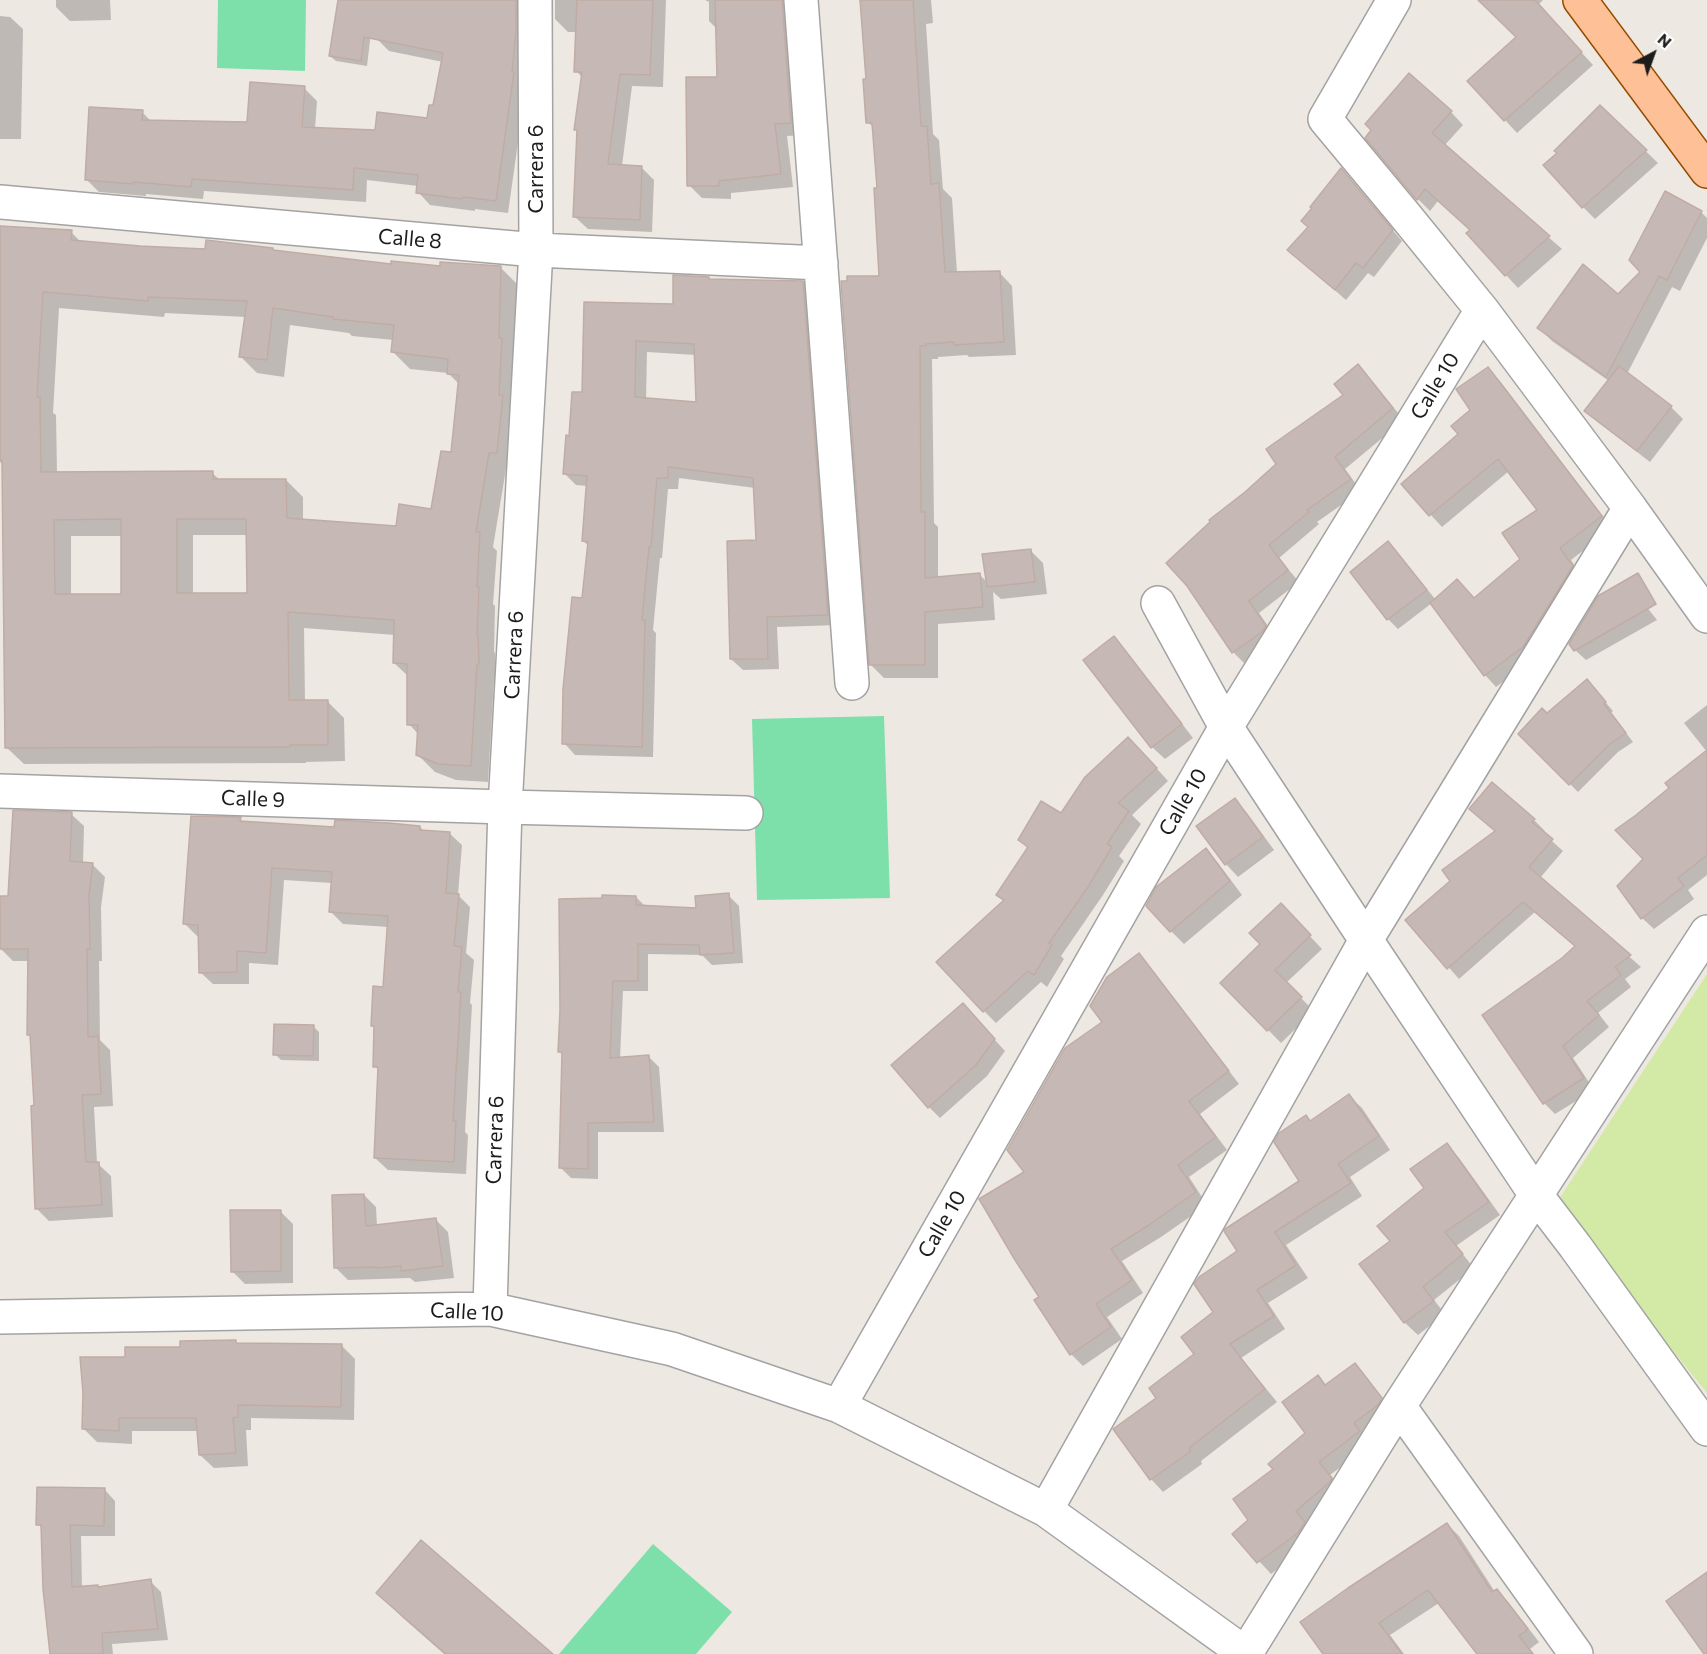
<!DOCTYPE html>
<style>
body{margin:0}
#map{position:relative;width:1707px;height:1654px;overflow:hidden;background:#eee8e2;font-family:Commissioner,sans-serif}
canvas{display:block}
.north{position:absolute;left:1623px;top:24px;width:60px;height:60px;-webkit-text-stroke:4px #fff;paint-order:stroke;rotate:41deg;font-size:16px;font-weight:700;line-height:24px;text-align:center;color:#1c1c1c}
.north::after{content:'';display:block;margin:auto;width:21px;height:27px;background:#1c1c1c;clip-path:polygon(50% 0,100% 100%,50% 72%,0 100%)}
</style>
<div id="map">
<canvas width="1707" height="1654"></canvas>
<div class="north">N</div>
</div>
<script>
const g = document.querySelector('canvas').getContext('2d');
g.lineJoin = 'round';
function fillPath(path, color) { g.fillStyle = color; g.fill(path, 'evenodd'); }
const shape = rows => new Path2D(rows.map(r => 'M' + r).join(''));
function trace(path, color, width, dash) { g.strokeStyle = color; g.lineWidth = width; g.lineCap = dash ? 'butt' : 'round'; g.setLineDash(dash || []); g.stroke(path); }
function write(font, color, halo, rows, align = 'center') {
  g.font = font + ' Commissioner,sans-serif'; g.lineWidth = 6; g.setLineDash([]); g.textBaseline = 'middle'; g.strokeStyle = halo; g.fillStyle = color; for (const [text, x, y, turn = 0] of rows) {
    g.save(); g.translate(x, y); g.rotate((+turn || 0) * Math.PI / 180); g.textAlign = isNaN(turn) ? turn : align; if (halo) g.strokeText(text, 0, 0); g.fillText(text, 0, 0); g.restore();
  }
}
const grass = shape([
 [1707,974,1707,1393,1555,1205]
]);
const pitch = shape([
 [218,0,306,0,305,71,217,68],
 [884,716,890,898,757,900,752,719],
 [653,1544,732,1612,696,1654,559,1654]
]);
const shadow = shape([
 [56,0,110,0,111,20,70,21,56,7],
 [383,0,535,0,526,86,508,213,475,209,475,211,430,205,418,192,418,186,367,180,366,202,204,191,203,199,146,194,146,196,99,192,86,179,142,112,152,122,248,123,304,88,317,101,315,129,376,132,428,119,435,107,443,62,389,51,376,38],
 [555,0,666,0,663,87,632,86,622,166,641,167,654,180,652,232,588,229,575,217,579,132,576,129,583,78,576,71,577,32,568,32,555,19],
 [705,0,800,0,804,135,787,136,793,187,731,193,731,199,702,198,689,185,718,79,718,30,709,21,709,2],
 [860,0,931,0,933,23,926,24,933,134,939,140,943,189,952,198,957,273,999,272,1012,286,1016,355,969,357,967,355,938,357,938,359,932,359,934,523,938,527,938,578,980,575,988,583,1030,550,1043,563,1047,594,1001,599,993,592,995,620,938,624,938,678,884,678,871,665,881,277,878,189,874,128,868,122,867,80],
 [1480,0,1543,0,1538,5,1593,65,1517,133,1469,81,1518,37],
 [0,16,10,17,23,29,21,139,0,139],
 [371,32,367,66,336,61,330,56],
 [1600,107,1658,163,1595,219,1583,207,1559,153],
 [1451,112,1463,125,1444,146,1562,249,1518,288,1506,275,1471,230,1438,201,1430,211,1418,199,1367,138],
 [1341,170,1402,241,1374,277,1368,273,1346,300,1300,260,1310,227],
 [1701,212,1707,218,1707,238,1680,291,1672,287,1627,374,1671,407,1683,419,1650,462,1599,423,1586,411,1609,381,1552,341,1539,328,1618,296],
 [0,227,71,232,82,243,206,251,273,249,275,251,393,265,441,268,500,267,517,284,514,470,506,469,493,547,497,551,493,604,495,606,494,652,495,653,495,680,494,680,488,782,456,780,435,772,418,755,419,735,409,724,409,677,394,663,395,635,304,628,305,701,327,701,344,718,345,761,306,762,306,763,24,764,6,747,3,465,0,462],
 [59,308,164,317,165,313,246,317,240,356,257,373,284,377,290,325,349,333,352,336,394,340,393,352,410,369,448,373,460,385,452,454,432,510,397,528,303,521,303,497,286,480,220,480,212,473,57,473,56,415,53,413],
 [193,535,248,535,249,595,193,595],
 [71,536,122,536,123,595,71,595],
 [709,278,711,281,803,282,814,294,839,625,777,627,779,669,743,670,731,659,758,542,755,488,679,478,678,489,668,489,662,558,660,558,653,630,656,633,653,757,575,755,564,743,584,599,589,546,583,541,588,486,576,485,564,473,570,437,583,394,585,304,674,306],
 [647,352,696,355,698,404,646,400],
 [1488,369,1500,381,1612,528,1571,560,1583,578,1534,659,1496,687,1485,675,1432,603,1398,629,1388,619,1397,553,1436,600,1475,599,1522,559,1539,510,1509,471,1442,527,1403,485,1460,434,1472,410],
 [1369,378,1404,420,1345,469,1361,491,1317,522,1319,524,1279,558,1299,582,1259,613,1277,639,1274,643,1244,663,1233,652,1278,464,1346,395],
 [1635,592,1657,620,1586,660,1575,650],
 [1114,638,1126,651,1193,738,1165,759,1152,747],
 [1595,690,1613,711,1611,713,1633,742,1618,752,1578,792,1520,734,1547,715],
 [1707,705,1707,875,1688,890,1694,899,1654,929,1642,918,1619,886,1645,859,1671,788,1707,752,1684,723],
 [1141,751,1168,781,1132,815,1141,824,1119,856,1124,861,1103,895,1061,956,1064,959,1047,987,1041,982,996,1023,984,1011,1005,902,998,895,1028,849,1020,840,1061,815],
 [1235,800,1247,813,1274,850,1238,877,1226,864],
 [71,814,84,826,83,864,93,865,105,877,101,907,102,961,99,961,100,1040,110,1050,113,1106,94,1107,97,1163,111,1176,113,1217,49,1221,36,1208,36,1107,31,1037,29,1034,29,961,13,961,1,949,0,898,10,898],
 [240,819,244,822,336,829,420,827,424,831,449,833,462,845,458,895,470,907,466,953,474,960,470,1003,472,1005,465,1132,468,1135,466,1174,388,1170,375,1158,379,1071,375,1066,376,1029,372,1025,384,988,389,927,343,924,331,912,332,883,284,880,278,965,249,963,249,984,213,984,200,972,200,936,197,936,185,924],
 [1534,820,1545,831,1543,833,1563,851,1540,878,1641,967,1625,979,1631,987,1598,1013,1609,1027,1573,1058,1594,1090,1555,1114,1544,1103,1563,959,1576,947,1535,912,1459,979,1407,920],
 [1206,850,1218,863,1242,895,1184,944,1171,931],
 [728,895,739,906,743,963,712,965,702,955,648,954,648,991,623,991,620,1059,648,1056,659,1067,664,1132,598,1132,598,1179,571,1178,560,1167,564,1056,559,1051,636,897,646,907,698,909],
 [1293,918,1322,949,1286,983,1314,1011,1281,1043,1222,983],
 [1139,955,1150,967,1239,1084,1200,1114,1227,1150,1189,1177,1207,1205,1161,1237,1122,1261,1143,1293,1107,1317,1122,1339,1083,1366,1071,1354,1041,1298,1026,1173],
 [973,1016,1005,1051,987,1076,940,1118,929,1107],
 [313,1026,319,1032,319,1061,281,1060,275,1054],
 [1349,1096,1362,1108,1390,1150,1350,1177,1362,1196,1286,1245,1308,1278,1268,1303,1285,1329,1241,1358,1277,1402,1201,1461,1202,1464,1163,1492,1151,1479,1158,1398,1196,1354,1215,1312,1239,1252,1301,1181,1311,1122],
 [1447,1145,1459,1158,1500,1215,1456,1246,1474,1268,1434,1300,1445,1314,1418,1335,1405,1323,1361,1265,1392,1241,1426,1188],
 [364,1195,376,1207,377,1226,436,1220,448,1232,454,1278,415,1282,410,1278,348,1280,336,1268],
 [280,1211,293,1224,293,1283,245,1284,232,1271],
 [236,1342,238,1344,341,1345,355,1359,354,1420,251,1418,251,1430,246,1430,248,1466,214,1468,200,1455,198,1431,132,1431,132,1444,97,1442,83,1428,127,1358,182,1348],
 [1355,1365,1367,1378,1393,1412,1371,1444,1330,1475,1344,1491,1310,1545,1271,1574,1234,1534,1250,1520,1275,1470,1307,1433,1318,1377,1326,1386],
 [104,1489,115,1501,115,1536,81,1536,82,1588,99,1589,150,1581,161,1592,168,1640,112,1644,113,1654,51,1654,43,1529,38,1524],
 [1447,1524,1459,1536,1495,1592,1497,1591,1509,1603,1539,1642,1530,1649,1534,1654,1478,1654,1439,1603,1390,1635,1404,1654,1325,1654],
 [378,1593,548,1654,444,1654,403,1618]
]);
const building = shape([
 [338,0,516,0,516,32,512,72,514,72,496,201,463,197,462,199,416,193,418,175,354,168,353,190,192,179,191,187,134,182,133,184,85,180,89,107,143,110,142,120,247,122,250,82,305,86,302,127,375,130,377,112,427,118,429,105,433,105,443,53,364,37,361,61,329,56,338,0],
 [577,0,653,0,650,75,620,74,608,164,642,166,640,220,573,217,577,130,574,130,582,72,574,72,577,0],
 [715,0,782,0,791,123,775,124,781,174,719,181,719,186,687,186,686,77,717,77,715,0],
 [860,0,913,0,921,126,927,126,931,184,939,183,945,272,1000,271,1004,342,954,345,954,342,926,344,926,346,920,346,921,512,925,512,925,578,980,573,983,607,925,612,925,665,869,665,841,281,847,281,847,276,879,276,874,188,877,188,872,123,866,123,863,79,866,79,860,0],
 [1478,0,1535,0,1582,52,1504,121,1467,81,1516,37,1478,0],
 [1409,73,1452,111,1432,133,1550,236,1505,276,1466,233,1470,230,1425,189,1417,200,1365,138,1371,130,1365,124,1409,73],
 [1600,105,1647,150,1582,208,1543,165,1557,153,1554,151,1600,105],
 [1341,168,1393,230,1363,268,1356,263,1335,290,1287,250,1308,227,1301,221,1312,208,1310,207,1341,168],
 [1665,191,1702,211,1667,280,1659,276,1606,377,1537,328,1583,264,1618,294,1640,272,1629,260,1665,191],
 [0,226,72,230,71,240,140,246,205,249,206,240,273,248,273,250,391,264,391,261,440,266,440,262,501,266,499,338,502,338,499,395,503,395,497,453,489,453,476,532,480,532,477,587,479,587,477,635,478,635,479,664,477,664,471,766,438,764,416,755,418,725,407,725,407,664,393,663,394,620,288,612,289,700,328,700,328,745,290,745,290,747,5,748,2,460,0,460,0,226],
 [43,292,148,301,148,297,247,301,239,357,267,360,273,308,333,317,333,319,394,325,391,352,448,359,447,374,459,375,451,452,441,451,431,509,399,504,396,526,287,518,286,479,213,479,213,471,41,472,40,397,37,397,43,292],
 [121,519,121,594,55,594,54,520,121,519],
 [177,519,246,519,247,593,177,593,177,519],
 [673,275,709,277,709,279,803,281,828,615,767,617,768,659,730,659,727,541,756,540,753,478,668,467,668,478,657,478,651,547,649,547,642,620,645,620,642,747,562,744,563,689,572,597,582,598,588,542,582,541,587,476,563,474,566,435,569,436,572,392,582,392,584,302,673,304,673,275],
 [636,341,694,344,696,402,635,397,636,341],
 [1358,364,1393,408,1335,457,1351,479,1307,510,1309,512,1269,545,1288,570,1249,601,1266,626,1262,632,1232,653,1187,586,1166,563,1210,522,1209,520,1245,492,1276,464,1266,449,1343,395,1334,384,1358,364],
 [1619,366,1672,406,1637,451,1584,411,1619,366],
 [1488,367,1602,516,1560,548,1573,566,1523,647,1484,676,1430,603,1457,579,1474,598,1520,559,1502,533,1537,510,1498,459,1429,516,1401,484,1458,434,1451,426,1470,410,1456,389,1488,367],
 [1388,541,1427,590,1387,620,1350,572,1388,541],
 [1031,549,1035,582,987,587,982,554,1031,549],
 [1638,573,1656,604,1574,651,1569,644,1598,596,1638,573],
 [1114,636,1182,724,1151,748,1083,660,1114,636],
 [1587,679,1606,702,1604,704,1626,733,1610,744,1569,785,1518,734,1542,708,1547,713,1587,679],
 [1128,737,1157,768,1118,803,1129,811,1107,844,1112,847,1088,887,1049,943,1052,945,1034,975,1028,971,983,1012,936,962,1004,900,996,895,1028,847,1018,840,1041,801,1061,813,1085,777,1128,737],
 [1707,750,1707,855,1678,878,1684,886,1641,919,1617,886,1643,859,1615,830,1636,815,1669,788,1665,783,1707,750],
 [1492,782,1535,819,1532,822,1553,839,1529,867,1631,955,1615,967,1621,975,1587,1001,1599,1015,1563,1046,1584,1078,1543,1104,1482,1015,1562,958,1575,946,1523,902,1447,969,1405,920,1450,881,1442,870,1495,831,1469,809,1492,782],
 [1235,798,1263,837,1225,865,1196,826,1235,798],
 [13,810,72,812,70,861,93,863,89,894,90,949,87,949,88,1037,98,1036,101,1094,82,1095,86,1162,99,1162,102,1205,35,1209,31,1106,34,1105,30,1035,27,1035,28,949,0,949,0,896,8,896,13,810],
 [191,816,241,817,240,821,334,827,335,820,389,823,420,826,420,830,450,832,446,893,459,894,454,946,462,947,458,992,461,992,453,1121,456,1121,454,1162,374,1158,378,1067,373,1067,374,1026,371,1026,373,986,383,987,388,916,329,912,332,872,272,868,266,953,237,951,237,972,199,973,198,925,183,924,191,816],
 [1206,848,1230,881,1170,932,1146,906,1156,887,1206,848],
 [729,893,734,953,700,955,699,945,638,944,638,981,613,981,610,1058,649,1055,654,1122,588,1123,588,1169,559,1168,562,1052,558,1052,560,1010,559,899,602,898,602,895,636,896,636,905,696,908,695,896,729,893],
 [1281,903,1311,935,1275,970,1302,997,1267,1031,1220,983,1260,944,1249,933,1281,903],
 [1139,953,1229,1071,1189,1101,1216,1137,1178,1165,1196,1192,1149,1225,1111,1249,1132,1280,1096,1304,1111,1327,1070,1355,1034,1300,1039,1297,1015,1260,979,1199,1024,1172,1007,1150,1065,1048,1102,1022,1090,1006,1107,977,1139,953],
 [963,1003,995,1039,976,1065,928,1108,891,1065,963,1003],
 [274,1024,314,1025,313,1056,273,1055,274,1024],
 [1349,1094,1379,1136,1338,1164,1351,1183,1275,1232,1296,1265,1257,1290,1274,1316,1230,1344,1265,1389,1189,1448,1191,1451,1150,1480,1113,1429,1156,1398,1149,1388,1194,1354,1181,1337,1213,1312,1194,1284,1199,1277,1237,1251,1224,1231,1225,1229,1299,1181,1274,1142,1279,1133,1306,1115,1310,1121,1349,1094],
 [1447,1143,1489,1202,1445,1232,1463,1254,1423,1287,1434,1301,1404,1323,1359,1264,1390,1241,1377,1226,1424,1188,1410,1169,1447,1143],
 [364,1194,366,1226,436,1218,443,1266,401,1271,401,1266,378,1268,378,1267,334,1268,332,1195,364,1194],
 [230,1210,281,1210,281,1271,231,1272,230,1210],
 [236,1340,236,1343,342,1344,341,1407,238,1405,238,1417,233,1418,236,1453,199,1455,196,1418,119,1418,119,1431,82,1429,83,1393,80,1357,125,1357,125,1347,180,1347,180,1341,236,1340],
 [1355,1363,1382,1398,1378,1405,1354,1423,1360,1431,1319,1462,1332,1478,1330,1482,1296,1511,1305,1522,1298,1533,1257,1563,1232,1534,1248,1520,1233,1499,1273,1469,1268,1464,1305,1433,1282,1402,1318,1375,1325,1385,1355,1363],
 [37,1487,105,1488,104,1526,70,1525,72,1587,98,1585,98,1587,151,1579,158,1629,102,1633,103,1654,50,1654,43,1589,41,1525,36,1525,37,1487],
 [1447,1523,1492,1592,1497,1589,1528,1629,1519,1636,1533,1654,1477,1654,1428,1590,1379,1623,1402,1654,1323,1654,1300,1622,1348,1588,1447,1523],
 [421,1540,553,1654,446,1654,376,1593,421,1540],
 [1707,1572,1707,1654,1704,1654,1666,1601,1707,1572]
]);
const minor = shape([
 [801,0,852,683],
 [1394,0,1325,119,1404,214,1482,310,1630,508,1707,616],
 [0,202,536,250,821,263],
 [1158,603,1226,727,1366,940,1536,1195,1575,1246,1707,1429],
 [0,791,505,807,746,813],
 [490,1309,505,807,536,250,535,0],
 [0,1317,490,1309,672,1349,839,1406,1046,1510,1246,1654],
 [839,1406,1226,727,1482,310],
 [1399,1406,1576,1654],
 [1046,1510,1366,940,1630,508],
 [1246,1653,1399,1406,1707,932]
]);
const major = shape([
 [1580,0,1707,171]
]);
const streetNames = [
 ["Carrera 6",536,169,-90],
 ["Calle 8",410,239,5],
 ["Calle 10",1435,386,-59],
 ["Carrera 6",514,655,-87],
 ["Calle 9",253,799,2],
 ["Calle 10",1183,802,-60],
 ["Carrera 6",495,1140,-88],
 ["Calle 10",942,1224,-60],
 ["Calle 10",467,1312,3]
];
fillPath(grass, '#d2eaa6');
fillPath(pitch, '#7de0aa');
fillPath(shadow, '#0003');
fillPath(building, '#c6b9b5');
trace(building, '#c0aca4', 1.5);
trace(minor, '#a3a3a3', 36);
trace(major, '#954c00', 36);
trace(minor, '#fff', 33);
trace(major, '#fec197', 33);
write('21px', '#1c1c1c', '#fff', streetNames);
</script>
